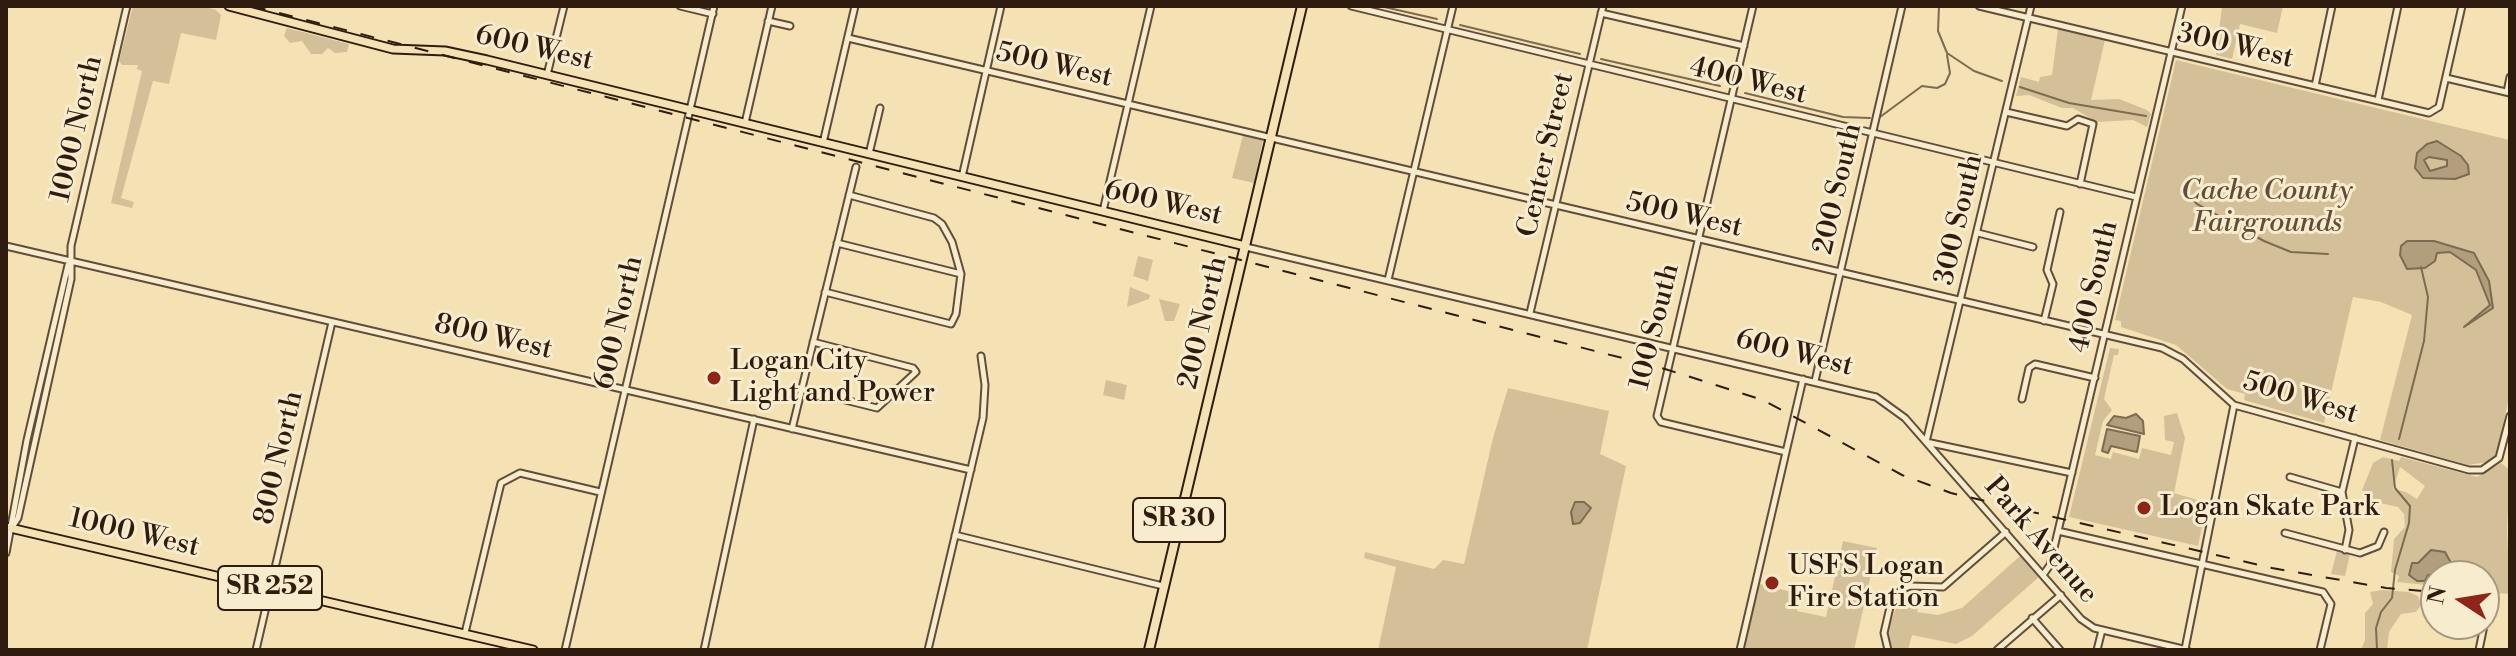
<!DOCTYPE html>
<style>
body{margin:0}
#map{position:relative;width:2516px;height:656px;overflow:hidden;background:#f5e2b4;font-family:"Libre Bodoni",serif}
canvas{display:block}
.frame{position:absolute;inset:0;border:8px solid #301b0f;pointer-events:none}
.north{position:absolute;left:2420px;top:560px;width:80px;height:80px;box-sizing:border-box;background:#f8ecce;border:2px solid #a89882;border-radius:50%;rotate:282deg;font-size:22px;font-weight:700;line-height:32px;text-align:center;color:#301b0f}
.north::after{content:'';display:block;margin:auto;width:28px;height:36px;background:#8f2418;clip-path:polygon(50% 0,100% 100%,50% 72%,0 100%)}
</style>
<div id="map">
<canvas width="2516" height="656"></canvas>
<div class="frame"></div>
<div class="north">N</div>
</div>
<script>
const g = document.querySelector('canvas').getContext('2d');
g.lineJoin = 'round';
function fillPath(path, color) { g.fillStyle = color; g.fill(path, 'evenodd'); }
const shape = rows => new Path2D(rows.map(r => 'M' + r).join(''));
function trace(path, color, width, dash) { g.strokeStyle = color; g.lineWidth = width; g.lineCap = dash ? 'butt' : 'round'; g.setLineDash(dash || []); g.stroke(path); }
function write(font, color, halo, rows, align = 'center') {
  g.font = font + ' "Libre Bodoni",serif'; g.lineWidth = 6; g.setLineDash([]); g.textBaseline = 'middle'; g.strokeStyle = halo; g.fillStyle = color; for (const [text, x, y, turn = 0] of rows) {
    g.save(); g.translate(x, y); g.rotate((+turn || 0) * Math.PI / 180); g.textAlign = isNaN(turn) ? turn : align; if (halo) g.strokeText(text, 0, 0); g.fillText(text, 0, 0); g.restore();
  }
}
const green = shape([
 [133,6,202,6,216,10,221,15,216,40,181,33,169,84,153,81,121,198,134,202,132,208,111,203,142,71,137,69,138,65,122,65,119,61],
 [2222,6,2283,6,2277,33,2240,24,2232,59,2216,55],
 [287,28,349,44,347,52,335,53,328,48,322,54,311,54,302,41,290,43,284,36],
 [2058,29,2105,40,2091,100,2119,99,2147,110,2151,114,2147,127,2133,120,2097,122,2073,108,2062,108,2029,95,2016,96,2021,77,2039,82,2040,77,2052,75],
 [2176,60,2510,140,2510,393,2497,453,2488,462,2468,465,2380,440,2412,315,2381,302,2353,297,2324,423,2244,400,2245,394,2227,389,2176,345,2121,327,2121,321,2115,320],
 [1243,135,1263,140,1254,183,1232,178],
 [1138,256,1153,260,1148,281,1133,276],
 [1130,287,1150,295,1149,299,1127,307],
 [1159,299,1180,304,1174,321,1165,321],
 [2110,348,2119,349,2118,355,2114,355,2104,399,2112,410,2103,421,2095,455,2111,459,2113,452,2139,459,2142,448,2171,455,2174,442,2165,440,2164,416,2177,413,2185,438,2174,493,2207,503,2198,546,2069,517],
 [1106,380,1127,385,1124,400,1103,395],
 [1508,388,1609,411,1600,454,1626,466,1587,650,1378,650,1396,567,1364,558,1365,552,1434,569,1443,560,1464,564,1493,438],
 [2383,457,2399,461,2401,457,2477,477,2501,463,2510,470,2507,530,2510,594,2484,592,2484,576,2436,576,2436,586,2397,582,2399,576,2391,572,2394,539,2405,527,2404,514,2398,507,2371,501,2362,490,2373,463],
 [2400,467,2425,486,2417,499,2406,492,2393,489],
 [1843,541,1877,548,1854,650,1744,648,1760,584,1799,594,1797,611,1826,617],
 [2337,551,2350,554,2345,576,2331,574],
 [2020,556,2039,577,1972,636,1956,644,1912,635,1908,650,1893,650,1887,634,1900,595,1923,589,1917,612,1938,615,1962,608],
 [2383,590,2409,592,2418,596,2421,605,2416,612,2401,614,2389,632,2387,650,2361,650,2365,640,2365,613,2373,604,2370,592]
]);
const water = shape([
 [2437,141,2461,156,2468,165,2469,174,2455,179,2423,178,2415,168,2417,153,2427,144,2437,141],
 [2429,157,2447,160,2447,166,2430,171,2424,160,2429,157],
 [2407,241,2434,241,2474,253,2489,281,2493,308,2464,327,2490,305,2476,270,2450,252,2437,253,2435,261,2425,268,2407,269,2400,255,2401,246,2407,241],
 [2136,414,2143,421,2144,434,2107,425,2114,416,2126,418,2136,414],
 [2107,429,2140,436,2137,452,2111,446,2108,453,2102,451,2107,429],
 [1575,502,1584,502,1591,508,1580,523,1573,524,1571,512,1575,502],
 [2431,550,2445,552,2456,572,2428,575,2425,581,2417,581,2409,575,2412,563,2418,563,2431,550]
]);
const stream = shape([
 [1380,6,1437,19],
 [1939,6,1938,31,1947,53,1974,71,2002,81],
 [1460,25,1580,54],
 [1601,59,1720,86],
 [2020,87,2069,103,2146,116],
 [1745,93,1843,117,1870,118],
 [1880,117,1922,86,1937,88,1945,84,1950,73,1947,55],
 [2182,187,2197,204,2264,241,2291,252,2328,254],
 [2399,439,2424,341,2428,297,2421,267],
 [2377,650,2376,628,2381,612,2392,598,2395,570,2409,523,2410,506,2395,488,2392,460]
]);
const minor = shape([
 [680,6,713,14],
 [1351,6,2136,197],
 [1753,6,1657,416,1661,422,1786,452],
 [1979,6,2429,113,2439,107,2462,6],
 [1601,13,1744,46],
 [768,21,790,26],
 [848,38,2162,348,2183,359,2234,405,2469,470,2482,470,2499,458,2510,416],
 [547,75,564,6],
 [2446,78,2510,93],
 [2315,86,2332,6],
 [2507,92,2510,77],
 [2378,100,2398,6],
 [2006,112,2067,126,2078,119,2093,124,2080,184],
 [745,123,772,6],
 [823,143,855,6],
 [869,154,880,108],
 [962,177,1001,6],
 [1103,211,1151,6],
 [1978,233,2033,247],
 [837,243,961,274],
 [6,246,971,470],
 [1246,247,1876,397,1905,418,2081,619,2094,628,2187,650],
 [1388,280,1453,6],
 [825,292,951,324,956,314,961,274,952,242,942,224,934,218,849,195],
 [1530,313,1603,6],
 [2044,321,2053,284,2047,270,2060,212],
 [1815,381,1902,6],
 [801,389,877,408,916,372,913,368,813,342],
 [2022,399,2029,368,2035,364,2095,378],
 [792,429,856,167],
 [1926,442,2031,6],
 [1926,442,2072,473],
 [2290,477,2342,492],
 [11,529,18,518,71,279,71,246,127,6],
 [2058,531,2323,592,2331,604,2320,650],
 [2285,533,2360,553,2378,546,2384,532],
 [955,535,1163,586],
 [2345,550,2349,530,2342,492,2355,438],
 [6,553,27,440,68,265],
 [2043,575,2050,565,2182,6],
 [2032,618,2060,650],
 [465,633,501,483,520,473,600,492],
 [2185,649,2234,405],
 [256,650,332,322],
 [565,650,714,6],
 [704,650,754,419],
 [928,650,983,418,985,385,981,356],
 [1740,650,1803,379],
 [1888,650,1884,633,1890,607,1901,590,1910,586,1943,587,2006,532],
 [1997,650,2061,595],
 [2097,650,2102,630],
 [2479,650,2487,611]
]);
const major = shape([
 [229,6,393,49,445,51,487,60,1245,246],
 [6,527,533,650]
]);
const highway = shape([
 [1149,650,1302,6]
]);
const rail = shape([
 [252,6,1665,369,1763,400,1902,475,1951,493,2272,568,2386,588,2436,592],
 [2484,596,2510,599]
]);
const markers = [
 [714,378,8,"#8f2418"],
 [2144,508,8,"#8f2418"],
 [1772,583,8,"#8f2418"]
];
const shields = [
 [1179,520,92],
 [270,588,104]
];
const shieldNames = [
 ["SR 30",1179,520],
 ["SR 252",270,588]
];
const streetNames = [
 ["300 West",2235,47,13],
 ["600 West",534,49,13],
 ["500 West",1054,66,13],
 ["400 West",1748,82,14],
 ["1000 North",78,129,-77],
 ["Center Street",1547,155,-77],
 ["200 South",1839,189,-77],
 ["600 West",1163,204,13],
 ["500 West",1684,216,13],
 ["300 South",1960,220,-77],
 ["400 South",2095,287,-77],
 ["600 North",620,323,-77],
 ["200 North",1204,323,-77],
 ["100 South",1656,327,-76],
 ["800 West",493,338,13],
 ["600 West",1794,354,14],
 ["500 West",2300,399,17],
 ["800 North",280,458,-77],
 ["1000 West",134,534,13],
 ["Park Avenue",2040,541,49]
];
const parkNames = [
 ["Cache County",2267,192],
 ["Fairgrounds",2267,224]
];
const poiNames = [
 ["Logan City",730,362],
 ["Light and Power",730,394],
 ["Logan Skate Park",2160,508],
 ["USFS Logan",1788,567],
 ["Fire Station",1788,599]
];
fillPath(green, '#d4c098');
fillPath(water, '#b29e7c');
trace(water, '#7e6a50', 2);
trace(stream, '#7e6a50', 2);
trace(minor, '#614d38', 9);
trace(major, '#301b0f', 11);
trace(highway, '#301b0f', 12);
trace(minor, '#f8ecce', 5);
trace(major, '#f5e2b4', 7);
trace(highway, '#f5e2b4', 8);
trace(rail, '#301b0f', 2, [14, 14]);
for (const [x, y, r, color] of markers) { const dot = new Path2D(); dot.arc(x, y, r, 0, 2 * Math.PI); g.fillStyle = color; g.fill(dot); trace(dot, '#f8ecce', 3); }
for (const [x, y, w] of shields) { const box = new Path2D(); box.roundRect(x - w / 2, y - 22, w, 44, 6); g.fillStyle = '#f8ecce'; g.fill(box); trace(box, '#301b0f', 2); }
write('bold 26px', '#301b0f', null, shieldNames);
write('28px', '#301b0f', '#f8ecce', streetNames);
write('italic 28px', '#614d38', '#f8ecce', parkNames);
write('28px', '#301b0f', '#f8ecce', poiNames, 'left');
</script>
